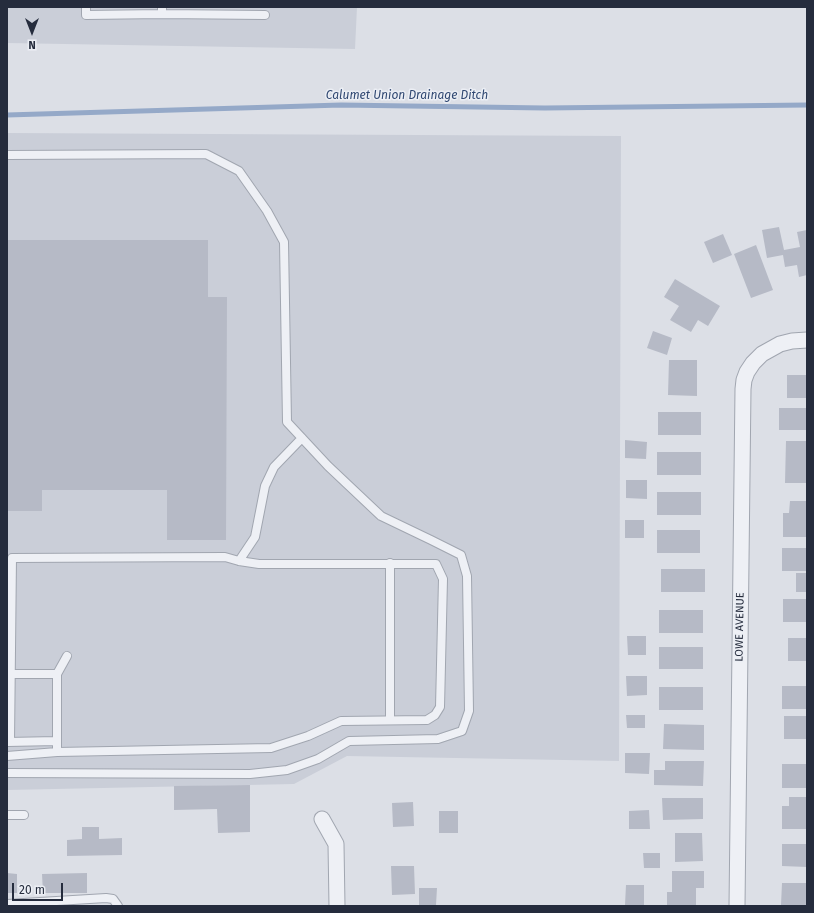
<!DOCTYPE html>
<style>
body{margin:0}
#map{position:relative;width:814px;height:913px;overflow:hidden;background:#dcdfe6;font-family:"Fira Sans",sans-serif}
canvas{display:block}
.frame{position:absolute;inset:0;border:8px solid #252c3d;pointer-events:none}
.north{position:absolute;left:12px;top:12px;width:40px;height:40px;-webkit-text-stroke:3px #ebeef4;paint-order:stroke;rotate:180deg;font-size:11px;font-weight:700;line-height:16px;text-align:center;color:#252c3d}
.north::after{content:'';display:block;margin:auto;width:14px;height:18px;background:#252c3d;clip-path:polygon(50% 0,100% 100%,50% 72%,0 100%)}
.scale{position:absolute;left:12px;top:883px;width:51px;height:18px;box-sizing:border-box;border:2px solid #252c3d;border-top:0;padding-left:5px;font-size:12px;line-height:14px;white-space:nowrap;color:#252c3d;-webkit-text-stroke:3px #ebeef4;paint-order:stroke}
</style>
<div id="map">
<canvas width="814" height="913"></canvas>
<div class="frame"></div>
<div class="north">N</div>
<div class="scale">20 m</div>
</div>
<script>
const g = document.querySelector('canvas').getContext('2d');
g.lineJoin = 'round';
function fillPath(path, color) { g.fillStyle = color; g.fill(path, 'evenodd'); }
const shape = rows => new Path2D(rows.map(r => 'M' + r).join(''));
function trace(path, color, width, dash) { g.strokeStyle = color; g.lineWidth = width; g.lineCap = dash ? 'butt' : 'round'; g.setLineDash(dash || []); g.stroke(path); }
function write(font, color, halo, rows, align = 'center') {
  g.font = font + ' "Fira Sans",sans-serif'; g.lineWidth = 3; g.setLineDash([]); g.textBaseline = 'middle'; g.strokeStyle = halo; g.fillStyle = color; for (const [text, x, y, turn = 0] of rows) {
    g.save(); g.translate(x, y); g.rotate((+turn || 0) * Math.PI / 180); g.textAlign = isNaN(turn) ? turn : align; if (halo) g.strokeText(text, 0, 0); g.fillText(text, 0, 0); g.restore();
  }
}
const built = shape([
 [7,7,357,7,355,49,7,43],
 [7,133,621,136,619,761,347,756,294,784,7,790]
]);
const stream = shape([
 [7,115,341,105,545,108,807,105]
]);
const building = shape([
 [779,227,784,250,800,247,797,232,807,230,807,275,799,277,797,265,785,267,783,255,767,258,762,230],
 [723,234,732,255,713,263,704,242],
 [7,240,208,240,208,297,227,297,226,540,167,540,167,490,42,490,42,511,7,511],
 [756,245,773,290,751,298,734,254],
 [675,279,720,306,708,326,698,320,691,332,670,320,679,306,664,297],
 [653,331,672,338,667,355,647,348],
 [669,360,697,360,697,396,668,395],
 [787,375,807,375,807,398,787,398],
 [779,408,807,408,807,430,779,430],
 [658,412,701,412,701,435,658,435],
 [625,440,647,442,646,459,625,458],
 [786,441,807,441,807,483,785,483],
 [657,452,701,452,701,475,657,475],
 [626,480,647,480,647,499,626,498],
 [657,492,701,492,701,515,657,515],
 [790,501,807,501,807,537,783,537,783,513,789,513],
 [625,520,644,520,644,538,625,538],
 [657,530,700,530,700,553,657,553],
 [782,548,807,548,807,571,782,571],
 [661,569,705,569,705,592,661,592],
 [796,573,807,573,807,592,796,592],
 [783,599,807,599,807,622,783,622],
 [659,610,703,610,703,633,659,633],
 [627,636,646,636,646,655,628,655],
 [788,638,807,638,807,661,788,661],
 [659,647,703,647,703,669,659,669],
 [626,676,647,676,647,695,627,696],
 [782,686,807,686,807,709,782,709],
 [659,687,703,687,703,710,659,710],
 [626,715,645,715,645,728,627,728],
 [784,716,807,716,807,739,784,739],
 [664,724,704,725,704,750,663,749],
 [625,753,650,753,649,774,625,773],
 [665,761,704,761,703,786,654,785,654,770,665,770],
 [782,764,807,764,807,788,782,788],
 [250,785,250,832,218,833,217,809,174,810,174,786],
 [789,797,807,797,807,829,782,829,782,806,789,806],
 [662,798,703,798,703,819,663,820],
 [413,802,414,826,393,827,392,803],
 [649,810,650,829,629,829,629,811],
 [439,811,458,811,458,833,439,833],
 [82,827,99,827,99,839,122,838,122,855,67,856,67,840,82,839],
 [675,833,702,833,703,861,675,862],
 [782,844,807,844,807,867,782,866],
 [643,853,660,853,660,868,644,868],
 [391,866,414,866,415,894,392,895],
 [672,871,704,871,704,888,696,888,696,905,667,905,667,892,672,892],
 [7,873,17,874,17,893,7,893],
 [87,873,87,893,43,893,42,874],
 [782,883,807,883,807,906,781,905],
 [626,885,644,885,644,905,625,905],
 [419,888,437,888,436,905,419,905]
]);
const lane = shape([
 [86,7,86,15,162,14],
 [162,7,162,14,265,15],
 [7,155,206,154,239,171,267,211,284,242,287,422,328,466,381,516,431,540,461,555,467,576,469,711,462,731,438,739,349,741,318,759,287,770,250,774,7,773],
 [239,561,255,537,265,486,274,467,302,438],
 [11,674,57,674],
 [390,720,390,563],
 [7,742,57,741],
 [57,752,57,674,67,656],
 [7,756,57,752,271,748,308,736,341,721,427,720,435,715,440,707,443,579,436,564,259,564,239,561,225,557,12,558,10,741],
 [7,815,24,815],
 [7,904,106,898,113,899,118,906]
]);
const street = shape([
 [322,819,336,844,337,906],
 [737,906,743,389,744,380,747,372,753,363,762,354,780,344,792,341,807,340]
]);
const streetNames = [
 ["LOWE AVENUE",740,627,-89]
];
const waterNames = [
 ["Calumet Union Drainage Ditch",407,96]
];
fillPath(built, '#caced8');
trace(stream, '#95a9c8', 5);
fillPath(building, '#b6bac6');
trace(lane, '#a1a6b0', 10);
trace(street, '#a1a6b0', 17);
trace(lane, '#eef0f5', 8);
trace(street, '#eef0f5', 15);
write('11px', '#252c3d', '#ebeef4', streetNames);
write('italic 12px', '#2f4771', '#ebeef4', waterNames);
</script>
